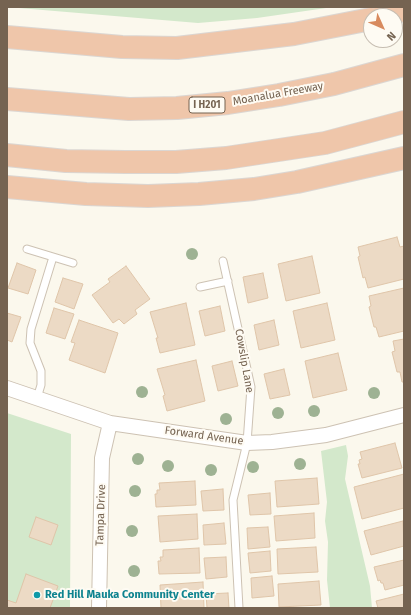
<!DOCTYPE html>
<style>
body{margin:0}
#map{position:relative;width:411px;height:615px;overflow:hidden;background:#fbf8ed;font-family:"Fira Sans",sans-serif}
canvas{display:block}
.frame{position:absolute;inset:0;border:8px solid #756351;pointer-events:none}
.north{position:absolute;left:363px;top:8px;width:40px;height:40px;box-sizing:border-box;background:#fefbf3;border:1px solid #c7beb2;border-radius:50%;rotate:135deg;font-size:11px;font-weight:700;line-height:16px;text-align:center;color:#756351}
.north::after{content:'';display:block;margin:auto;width:14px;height:18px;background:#d88b5f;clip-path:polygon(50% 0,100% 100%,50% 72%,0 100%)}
</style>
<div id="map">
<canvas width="411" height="615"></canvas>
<div class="frame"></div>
<div class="north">N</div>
</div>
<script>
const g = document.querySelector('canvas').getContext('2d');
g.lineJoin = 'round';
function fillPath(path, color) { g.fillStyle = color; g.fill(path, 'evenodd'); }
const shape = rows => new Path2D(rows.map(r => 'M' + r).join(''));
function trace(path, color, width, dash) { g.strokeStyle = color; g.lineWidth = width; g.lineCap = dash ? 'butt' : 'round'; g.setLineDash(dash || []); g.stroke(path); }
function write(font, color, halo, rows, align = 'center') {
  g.font = font + ' "Fira Sans",sans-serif'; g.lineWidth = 4; g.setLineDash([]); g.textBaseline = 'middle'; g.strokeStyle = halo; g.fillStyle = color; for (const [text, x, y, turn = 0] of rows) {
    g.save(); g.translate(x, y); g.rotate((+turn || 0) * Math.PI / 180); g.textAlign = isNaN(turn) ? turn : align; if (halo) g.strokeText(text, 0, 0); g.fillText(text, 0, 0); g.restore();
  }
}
const green = shape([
 [7,7,333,7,257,18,198,23],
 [7,413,71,434,70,608,7,608],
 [346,445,348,456,345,479,370,586,372,608,330,608,327,580,328,542,325,521,327,502,321,451]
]);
const building = shape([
 [397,237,400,247,404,246,404,279,368,288,365,277,363,278,358,257,360,256,358,247,397,237],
 [312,256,320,293,286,301,278,264,312,256],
 [17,263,36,270,28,294,8,288,17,263],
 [126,266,150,299,135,310,137,314,124,324,119,319,113,323,92,295,110,282,108,279,126,266],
 [263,273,268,298,248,303,243,277,263,273],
 [63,278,83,284,74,309,55,302,63,278],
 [404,288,404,331,379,337,376,327,374,327,369,307,371,306,369,296,404,288],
 [186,303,195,345,160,353,156,338,158,338,150,312,186,303],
 [327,303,335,340,301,348,293,311,327,303],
 [220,306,225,331,205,336,199,311,220,306],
 [54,308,74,314,65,339,46,333,54,308],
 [7,313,21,317,12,342,7,340,7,313],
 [79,320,118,333,105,373,69,360,75,343,71,342,79,320],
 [274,320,279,345,259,350,254,325,274,320],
 [404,339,404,382,402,382,400,372,397,372,392,352,395,351,393,341,404,339],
 [338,353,347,390,313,398,305,361,338,353],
 [196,360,205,401,167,411,163,396,165,395,157,369,196,360],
 [232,361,238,386,218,391,212,366,232,361],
 [284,369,290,395,270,399,264,374,284,369],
 [395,443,402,468,362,478,358,464,360,464,359,460,362,459,360,452,395,443],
 [404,474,404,508,362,519,354,487,404,474],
 [317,478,319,504,277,507,275,481,317,478],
 [195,481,196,505,156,507,155,494,157,494,157,490,160,490,159,483,195,481],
 [223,489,224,510,203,511,201,491,223,489],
 [270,493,271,514,250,515,248,495,270,493],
 [314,513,315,538,276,541,274,516,314,513],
 [197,514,198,539,160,542,158,516,197,514],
 [36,517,58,525,51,545,29,537,36,517],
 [403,521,404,546,371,555,364,531,403,521],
 [224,523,226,544,204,545,203,525,224,523],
 [268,527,270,547,248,549,247,528,268,527],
 [316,547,318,572,278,574,277,549,316,547],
 [199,548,200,573,159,574,158,561,161,561,160,557,163,557,163,550,199,548],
 [270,551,271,571,250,573,248,553,270,551],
 [226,557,227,577,206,579,204,558,226,557],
 [404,560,404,585,385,590,383,583,381,583,380,580,378,581,374,567,404,560],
 [26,574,58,586,50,608,7,608,7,600,16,603,26,574],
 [272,576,274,596,252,598,251,578,272,576],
 [319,581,321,605,279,607,278,584,319,581],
 [203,582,204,608,161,608,160,585,203,582],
 [228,593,229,608,207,608,206,594,228,593],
 [404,594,404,608,378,608,376,601,404,594]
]);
const lane = shape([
 [27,249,73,263],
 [223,261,251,387,247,443,233,500,239,608],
 [200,287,228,281],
 [37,398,41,385,41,371,30,343,31,329,53,257]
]);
const street = shape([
 [7,388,110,423,247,443,272,442,326,435,404,415],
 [99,608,102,458,110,423]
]);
const highway = shape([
 [382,16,404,10],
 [7,37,122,47,177,48,294,34,371,19],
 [7,99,129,109,177,108,228,103,279,95,334,84,404,65],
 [7,155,66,161,125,162,176,162,226,158,325,143,404,122],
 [7,187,86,194,148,196,199,194,254,189,297,182,404,158]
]);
const trees = [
 [192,254],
 [142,392],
 [374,393],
 [314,411],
 [278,413],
 [226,419],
 [138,459],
 [300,464],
 [168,466],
 [253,467],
 [211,470],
 [135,491],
 [132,531],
 [134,571]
];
const markers = [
 [37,595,4,"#0f9aa8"]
];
const shields = [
 [207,105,36]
];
const shieldNames = [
 ["I H201",207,105]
];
const streetNames = [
 ["Moanalua Freeway",278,94,-10],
 ["Cowslip Lane",244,361,80],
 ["Forward Avenue",204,436,8],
 ["Tampa Drive",101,515,-88]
];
const cultureNames = [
 ["Red Hill Mauka Community Center",45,595]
];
fillPath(green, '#d3e8cb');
fillPath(building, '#ecdac5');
trace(building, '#dfc5a9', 1);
trace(lane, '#cdc2b3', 9);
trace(street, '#cdc2b3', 16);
trace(highway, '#dbd6d2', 24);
trace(lane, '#fff', 7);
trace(street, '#fff', 14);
trace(highway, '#efc6aa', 22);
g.fillStyle = '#9eb293';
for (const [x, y] of trees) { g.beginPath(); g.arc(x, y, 6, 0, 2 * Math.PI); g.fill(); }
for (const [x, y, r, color] of markers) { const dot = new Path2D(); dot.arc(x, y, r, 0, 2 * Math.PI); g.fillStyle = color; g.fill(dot); trace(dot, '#fefbf3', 1.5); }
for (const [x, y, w] of shields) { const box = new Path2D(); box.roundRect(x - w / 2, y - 8, w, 16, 3); g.fillStyle = '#fefbf3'; g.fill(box); trace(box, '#756351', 1); }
write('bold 10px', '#756351', null, shieldNames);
write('11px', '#756351', '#fefbf3', streetNames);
write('bold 11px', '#0d838f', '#fefbf3', cultureNames, 'left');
</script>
